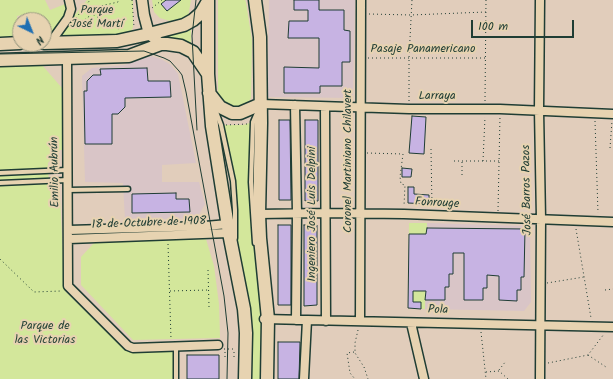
<!DOCTYPE html>
<meta charset="utf-8">
<style>
body{margin:0}
#map{position:relative;width:613px;height:379px;overflow:hidden;background:#e1cdbb;font-family:Kalam,sans-serif}
canvas{display:block}
.north{position:absolute;left:12px;top:12px;width:40px;height:40px;box-sizing:border-box;background:#e7d3b1;border:1px solid #97977f;border-radius:50%;rotate:137deg;font-size:11px;font-weight:700;line-height:16px;text-align:center;color:#1f3d34}
.north::after{content:'';display:block;margin:auto;width:14px;height:18px;background:#1f6fb2;clip-path:polygon(50% 0,100% 100%,50% 72%,0 100%)}
.scale{position:absolute;left:471px;top:20px;width:103px;height:18px;box-sizing:border-box;border:2px solid #1f3d34;border-top:0;padding-left:5px;font-size:12px;line-height:14px;white-space:nowrap;color:#1f3d34;-webkit-text-stroke:3px #e7d3b1;paint-order:stroke}
</style>
<div id="map">
<canvas width="613" height="379"></canvas>
<div class="north">N</div>
<div class="scale">100 m</div>
</div>
<script>
const g = document.querySelector('canvas').getContext('2d');
g.lineJoin = 'round';
function fillPath(path, color) { g.fillStyle = color; g.fill(path, 'evenodd'); }
const shape = rows => new Path2D(rows.map(r => 'M' + r).join(''));
function trace(path, color, width, dash) { g.strokeStyle = color; g.lineWidth = width; g.lineCap = dash ? 'butt' : 'round'; g.setLineDash(dash || []); g.stroke(path); }
function write(font, color, halo, rows, align = 'center') {
  g.font = font + ' Kalam,sans-serif'; g.lineWidth = 4; g.setLineDash([]); g.textBaseline = 'middle'; g.strokeStyle = halo; g.fillStyle = color; for (const [text, x, y, turn = 0] of rows) {
    g.save(); g.translate(x, y); g.rotate((+turn || 0) * Math.PI / 180); g.textAlign = isNaN(turn) ? turn : align; if (halo) g.strokeText(text, 0, 0); g.fillText(text, 0, 0); g.restore();
  }
}
const built = shape([
 [269,0,355,0,353,98,268,97],
 [151,56,161,59,171,65,178,74,196,163,162,165,162,182,199,182,205,204,197,218,125,220,123,183,85,182,82,76,92,68,125,65],
 [427,223,525,226,530,231,531,302,524,311,425,309]
]);
const green = shape([
 [0,0,45,0,50,10,65,4,67,12,66,18,49,38,44,38,44,20,35,20,32,13,17,16,20,38,0,39],
 [87,0,133,0,133,27,131,32,126,34,61,36,61,32],
 [152,0,191,0,188,17,170,21,160,18,154,12],
 [218,0,245,0,246,2,252,41,251,98,247,104,243,108,227,108,218,96],
 [191,26,191,44,180,40,164,38,164,34],
 [42,65,62,88,62,150,60,150,48,163,49,189,60,199,65,291,125,350,132,351,174,351,174,379,0,379,0,66],
 [253,122,251,182,262,309,262,379,250,379,235,243,233,181,221,125,243,125],
 [409,223,427,223,425,309,408,308],
 [206,239,214,266,219,304,220,338,133,340,81,285,81,257,93,244,97,242]
]);
const building = shape([
 [166,0,181,0,167,11,161,4,166,0],
 [294,0,319,0,319,10,344,10,344,30,350,31,350,62,342,62,342,86,320,86,320,93,284,93,284,67,319,68,319,38,288,38,289,21,308,21,308,10,294,10,294,0],
 [147,68,148,81,170,81,171,97,125,98,125,107,118,114,112,114,112,144,85,144,84,91,87,91,87,81,93,75,101,75,100,69,147,68],
 [412,116,426,117,424,154,409,153,412,116],
 [279,120,290,120,291,200,279,200,279,120],
 [305,120,318,120,318,201,305,201,305,120],
 [402,168,412,169,411,177,402,177,402,168],
 [408,187,414,187,414,194,429,195,429,204,408,203,408,187],
 [176,193,176,199,189,199,190,212,132,213,132,194,176,193],
 [278,225,291,225,291,305,278,305,278,225],
 [304,225,317,225,317,305,304,306,304,225],
 [427,228,525,229,524,277,521,277,521,290,517,290,517,301,499,300,499,276,487,275,487,288,483,288,483,300,464,300,464,253,453,253,453,274,449,274,449,287,445,287,445,300,425,300,426,291,413,291,413,302,421,302,421,309,408,308,409,234,426,234,427,228],
 [278,342,300,342,299,379,278,379,278,342],
 [187,355,219,355,219,379,187,379,187,355]
]);
const path = shape([
 [132,0,134,27],
 [152,8,162,0],
 [83,9,121,30],
 [369,14,411,15,486,12],
 [76,18,90,0],
 [71,27,88,18,92,8,118,2,119,0],
 [368,58,485,58],
 [409,101,409,58,412,0],
 [485,101,486,0],
 [595,121,598,213],
 [226,125,247,124],
 [610,148,612,121],
 [431,149,432,208],
 [367,153,403,154,400,177,401,184,405,185,404,206],
 [454,161,499,161],
 [483,161,485,117],
 [462,162,462,177],
 [498,211,500,116],
 [576,229,591,318],
 [168,244,171,339],
 [0,259,34,292,61,291],
 [208,270,209,307],
 [547,283,584,277],
 [605,290,613,289],
 [170,291,208,290],
 [358,330,355,343,355,353,364,367,368,379],
 [481,332,486,379],
 [224,349,236,349],
 [354,352,347,353,350,373,355,379],
 [588,355,606,367],
 [225,357,225,350],
 [234,357,234,350],
 [548,363,588,355,604,334],
 [499,370,506,361],
 [486,372,499,371,508,379]
]);
const service = shape([
 [215,109,221,125,233,181,235,210,235,238],
 [0,173,67,170],
 [0,183,68,180],
 [68,190,128,189],
 [255,243,251,182,253,122,256,115],
 [176,347,176,379]
]);
const minor = shape([
 [540,0,539,110,541,219,540,379],
 [50,43,68,18,71,9,69,0],
 [67,59,68,286,128,346,133,348,218,345],
 [261,104,409,109,500,109,613,114],
 [295,105,297,213,296,320],
 [325,107,326,321],
 [259,214,324,213,404,214,613,222],
 [69,230,205,226,228,224],
 [69,239,229,233],
 [264,319,613,327],
 [360,321,361,0],
 [411,323,424,379],
 [304,379,307,320]
]);
const tertiary = shape([
 [142,0,144,15,149,34,161,44]
]);
const secondary = shape([
 [208,0,208,74,212,126,229,233,244,309,246,333,245,379],
 [255,0,260,37,261,123,259,214,260,238,268,319,267,379],
 [44,43,117,41,149,34,184,25,193,20,201,13,207,3],
 [0,44,20,43],
 [0,60,129,56,161,44,167,44,181,46,193,52,208,74],
 [209,93,220,107,232,113,240,113,261,104]
]);
const tram = shape([
 [196,0,192,36,197,130],
 [0,54,144,51,164,58,170,61,179,71,182,75,186,92,224,296,228,333,227,379]
]);
const parkNames = [
 ["Parque",97,11],
 ["José Martí",97,25],
 ["Parque de",45,327],
 ["las Victorias",45,341]
];
const streetNames = [
 ["Pasaje Panamericano",423,50],
 ["Larraya",437,97],
 ["Coronel Martiniano Chilavert",349,161,-90],
 ["Emilio Aubrún",56,172,-91],
 ["José Barros Pazos",528,190,-91],
 ["Fonrouge",437,204,3],
 ["Ingeniero José Luis Delpini",313,214,-90],
 ["18 de Octubre de 1908",149,224,-2],
 ["Pola",438,311,1]
];
fillPath(built, '#d9c5c7');
fillPath(green, '#d3e79b');
fillPath(building, '#c7b3e3');
trace(building, '#1f3d34', 1);
trace(service, '#1f3d34', 7);
trace(minor, '#1f3d34', 11);
trace(tertiary, '#1f3d34', 13);
trace(secondary, '#1f3d34', 15);
trace(path, '#1f3d34', 1, [1, 3]);
trace(service, '#e7d3b1', 4);
trace(minor, '#e7d3b1', 8);
trace(tertiary, '#e7d3b1', 10);
trace(secondary, '#e7d3b1', 12);
trace(tram, '#1f3d34', 1);
write('12px', '#284639', '#e7d3b1', parkNames);
write('12px', '#1f3d34', '#e7d3b1', streetNames);
</script>
